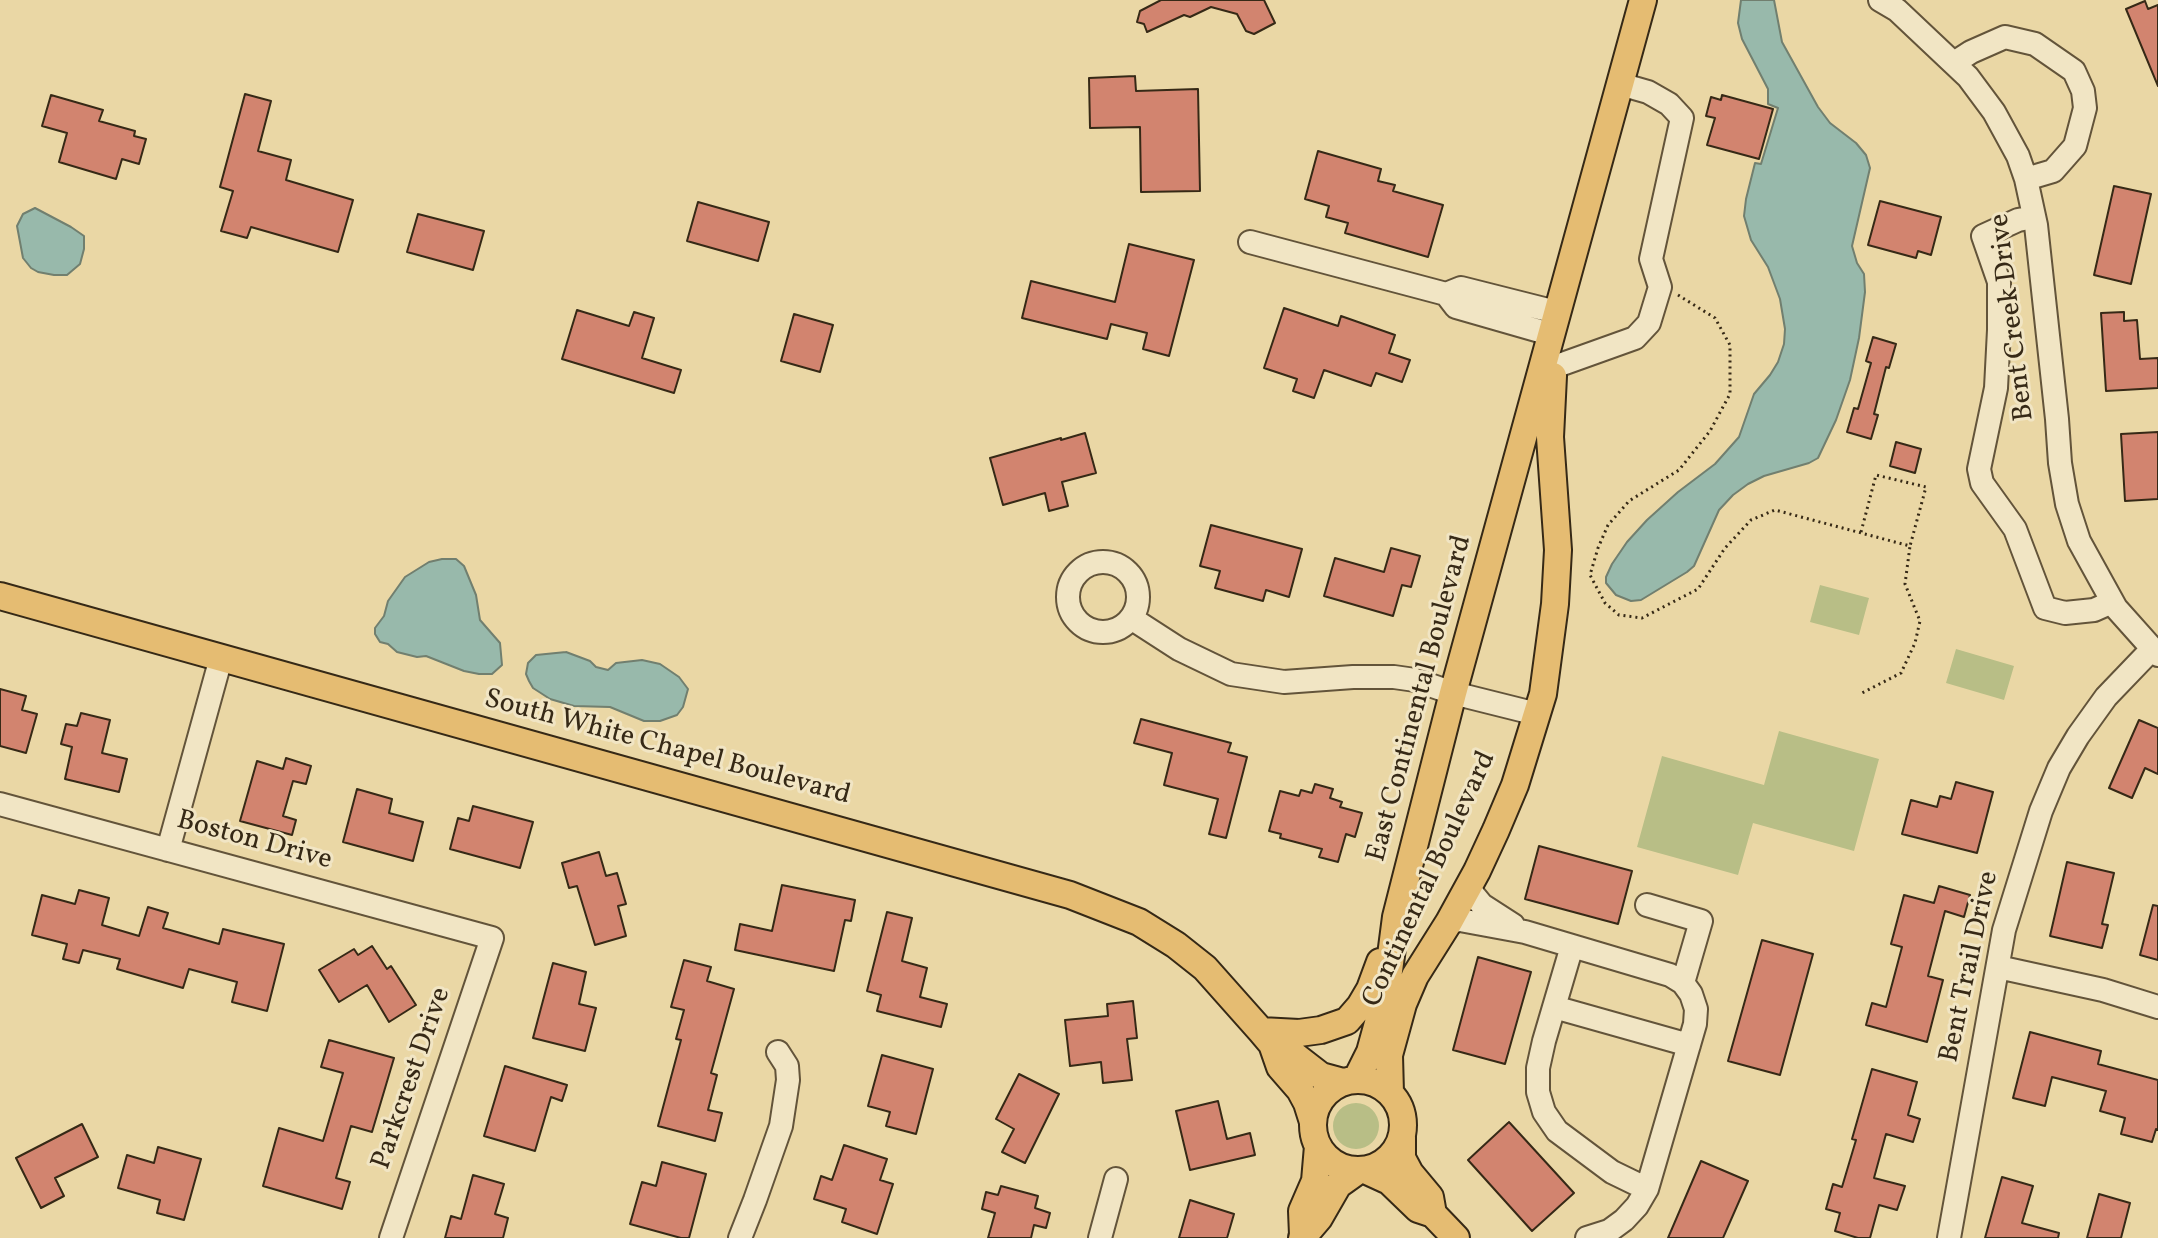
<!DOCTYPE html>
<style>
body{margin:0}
canvas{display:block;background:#ead7a5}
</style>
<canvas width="2158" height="1238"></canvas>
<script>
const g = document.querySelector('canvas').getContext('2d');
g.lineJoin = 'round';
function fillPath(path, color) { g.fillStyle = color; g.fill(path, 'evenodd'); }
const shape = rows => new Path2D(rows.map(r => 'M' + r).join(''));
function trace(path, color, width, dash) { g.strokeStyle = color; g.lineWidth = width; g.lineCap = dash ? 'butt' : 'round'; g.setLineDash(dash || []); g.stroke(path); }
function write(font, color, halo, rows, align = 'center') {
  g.font = font + ' Vollkorn,serif'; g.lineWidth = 6; g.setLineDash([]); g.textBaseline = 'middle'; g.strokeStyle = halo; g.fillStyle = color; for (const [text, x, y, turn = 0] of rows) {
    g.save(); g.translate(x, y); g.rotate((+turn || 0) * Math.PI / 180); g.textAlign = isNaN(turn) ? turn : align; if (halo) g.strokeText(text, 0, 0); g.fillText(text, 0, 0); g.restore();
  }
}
const green = shape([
 [1820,585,1869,598,1859,635,1810,622],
 [1956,649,2014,666,2004,700,1946,683],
 [1779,731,1879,759,1854,851,1753,823,1738,875,1637,847,1662,756,1764,785],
 '1333 1126a23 23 0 1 1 46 0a23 23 0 1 1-46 0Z'
]);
const water = shape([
 [1741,0,1774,0,1782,42,1818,107,1830,123,1856,143,1866,155,1870,168,1852,246,1857,263,1864,274,1865,292,1859,338,1850,380,1836,420,1818,458,1809,463,1764,476,1748,484,1733,495,1719,510,1694,566,1687,572,1641,600,1631,601,1616,595,1606,583,1606,577,1612,564,1627,542,1647,520,1678,492,1715,464,1739,437,1754,394,1770,375,1778,362,1784,344,1785,329,1780,299,1768,267,1751,240,1744,216,1746,199,1755,163,1761,164,1778,108,1768,104,1768,89,1742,39,1738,23,1741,0],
 [35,208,71,227,84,236,84,249,80,264,67,275,54,275,38,272,31,268,23,258,17,226,23,214,35,208],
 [442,559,456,559,464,566,476,595,480,620,500,643,502,665,492,674,479,674,464,671,426,656,417,657,397,652,388,644,380,642,375,634,375,628,384,616,388,601,405,577,429,562,442,559],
 [566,652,590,661,596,667,608,670,616,663,642,660,660,664,679,677,688,689,683,707,677,715,660,721,644,721,610,707,574,706,550,699,533,688,529,681,526,674,528,663,536,655,566,652]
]);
const building = shape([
 [1161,0,1264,0,1275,23,1254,34,1246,31,1237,14,1211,7,1190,17,1184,15,1147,32,1144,24,1137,22,1140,11,1161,0],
 [2145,1,2148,9,2158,5,2158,86,2126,9,2145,1],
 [1135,76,1136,91,1198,89,1200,191,1141,192,1140,127,1090,128,1089,78,1135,76],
 [245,94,271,101,258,151,291,160,286,180,353,200,338,252,251,227,247,238,221,231,233,191,220,187,245,94],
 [51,95,103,110,99,121,135,131,134,136,146,139,139,164,122,159,116,179,59,162,67,133,42,126,51,95],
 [1722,95,1773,109,1759,159,1707,145,1715,118,1706,116,1711,97,1721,100,1722,95],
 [1318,151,1381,169,1378,181,1395,185,1393,191,1443,205,1428,257,1345,233,1348,223,1326,217,1329,206,1305,199,1318,151],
 [2114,186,2151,194,2131,284,2094,275,2114,186],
 [1880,201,1941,217,1931,255,1918,251,1916,258,1868,245,1880,201],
 [698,202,769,222,758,261,687,241,698,202],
 [418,214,484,231,473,270,407,252,418,214],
 [1129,244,1194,260,1169,356,1143,349,1147,333,1111,324,1107,339,1022,318,1031,281,1115,302,1129,244],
 [1284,308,1338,326,1341,316,1395,335,1389,353,1410,360,1402,382,1376,373,1371,386,1324,370,1314,398,1293,391,1297,379,1264,368,1284,308],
 [577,310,629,326,634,312,654,318,642,358,681,370,674,393,562,359,577,310],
 [2124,312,2124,321,2137,320,2140,359,2158,358,2158,388,2106,391,2101,313,2124,312],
 [794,314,833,325,820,372,781,361,794,314],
 [1873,337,1896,344,1889,368,1886,367,1874,414,1878,415,1871,439,1847,432,1854,408,1858,409,1871,363,1866,361,1873,337],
 [2158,432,2158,499,2125,501,2121,434,2158,432],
 [1085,433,1096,473,1062,482,1068,506,1049,511,1045,493,1003,505,990,458,1061,438,1061,440,1085,433],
 [1896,442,1921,449,1915,473,1890,466,1896,442],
 [1211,525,1302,549,1289,597,1266,590,1263,601,1215,588,1220,571,1200,566,1211,525],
 [1391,548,1420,556,1411,587,1402,585,1393,616,1324,596,1335,558,1384,572,1391,548],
 [0,689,26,696,22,710,37,714,26,753,0,746,0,689],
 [81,713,110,720,102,753,127,759,119,792,65,779,72,747,61,744,66,724,77,726,81,713],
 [1141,719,1231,743,1228,752,1247,757,1226,838,1209,834,1218,799,1164,785,1172,753,1134,743,1141,719],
 [2139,720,2158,728,2158,774,2145,768,2132,798,2109,788,2139,720],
 [286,758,311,766,306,784,293,781,283,816,296,820,292,835,240,821,257,761,283,769,286,758],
 [1956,782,1993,792,1977,853,1902,834,1911,800,1937,807,1940,796,1951,799,1956,782],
 [1315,784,1333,789,1330,798,1342,802,1340,807,1362,813,1355,837,1346,834,1338,862,1319,857,1322,849,1280,838,1281,834,1269,831,1280,791,1299,796,1301,790,1312,793,1315,784],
 [357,789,392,799,389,813,423,822,413,861,343,842,357,789],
 [473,806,533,822,520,868,450,849,458,818,469,821,473,806],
 [1539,846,1632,871,1618,924,1525,899,1539,846],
 [599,852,606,876,617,873,626,904,618,906,626,936,595,945,577,886,569,888,562,863,599,852],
 [2067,862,2114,873,2102,924,2108,925,2102,948,2050,936,2067,862],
 [782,885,855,900,851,921,845,920,834,971,735,950,740,924,772,931,782,885],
 [1939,886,1970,895,1964,917,1945,911,1928,976,1943,980,1927,1042,1866,1025,1872,1003,1886,1007,1902,947,1891,944,1904,895,1934,903,1939,886],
 [79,890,109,898,102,925,139,936,148,907,168,913,163,928,219,944,223,929,284,944,267,1011,232,1002,237,982,189,969,183,988,117,969,120,959,83,950,79,963,63,959,67,944,32,935,42,895,75,904,79,890],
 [2153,905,2158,906,2158,960,2140,955,2153,905],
 [887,912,912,918,902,961,927,968,920,997,947,1004,941,1027,877,1011,881,995,867,991,887,912],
 [1762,940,1813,954,1780,1075,1728,1061,1762,940],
 [372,946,387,969,391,966,416,1005,389,1022,367,985,339,1002,319,970,354,949,358,955,372,946],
 [1478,957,1531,972,1505,1064,1453,1050,1478,957],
 [684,960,711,967,707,981,734,989,711,1073,717,1075,708,1110,722,1113,715,1141,658,1126,681,1040,676,1039,684,1010,671,1007,684,960],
 [553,963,586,972,579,1004,596,1008,585,1051,533,1038,553,963],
 [1133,1001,1137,1038,1127,1039,1132,1080,1103,1083,1101,1062,1070,1066,1065,1020,1108,1016,1107,1004,1133,1001],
 [2030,1032,2101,1051,2098,1064,2158,1080,2158,1130,2156,1129,2152,1142,2121,1134,2125,1118,2100,1111,2106,1091,2052,1077,2045,1106,2013,1098,2030,1032],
 [329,1040,394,1058,372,1132,351,1126,336,1178,350,1182,342,1209,263,1186,279,1128,323,1141,343,1073,321,1067,329,1040],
 [882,1055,933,1069,916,1134,886,1126,890,1112,868,1106,882,1055],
 [505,1066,567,1085,562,1101,551,1097,535,1151,484,1136,505,1066],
 [1872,1069,1917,1082,1908,1115,1920,1119,1913,1142,1886,1134,1874,1178,1905,1186,1897,1210,1879,1205,1870,1238,1858,1238,1835,1231,1840,1213,1826,1209,1833,1184,1842,1187,1856,1140,1852,1139,1872,1069],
 [1019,1074,1059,1094,1025,1163,1002,1152,1014,1129,996,1119,1019,1074],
 [1218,1101,1227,1139,1250,1133,1255,1155,1190,1170,1176,1111,1218,1101],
 [1509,1122,1574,1193,1532,1231,1468,1160,1509,1122],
 [82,1124,98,1157,55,1178,64,1196,41,1208,16,1158,82,1124],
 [844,1145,887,1159,880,1180,893,1184,877,1234,842,1222,846,1209,814,1199,821,1176,832,1180,844,1145],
 [158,1147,201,1159,184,1220,157,1213,160,1200,118,1188,127,1155,154,1163,158,1147],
 [1701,1161,1748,1181,1723,1238,1668,1238,1701,1161],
 [662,1162,706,1174,689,1238,681,1238,630,1224,642,1182,656,1186,662,1162],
 [473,1175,504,1184,495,1214,508,1218,503,1238,445,1238,451,1216,461,1219,473,1175],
 [2002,1177,2033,1186,2022,1223,2059,1233,2058,1238,1985,1238,2002,1177],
 [1001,1186,1038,1196,1035,1208,1050,1213,1046,1228,1034,1225,1031,1238,988,1238,995,1213,982,1209,986,1192,998,1195,1001,1186],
 [2099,1194,2130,1203,2121,1238,2087,1238,2099,1194],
 [1190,1200,1234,1214,1227,1238,1179,1238,1190,1200]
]);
const path = shape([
 [1678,295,1715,318,1730,345,1730,394,1710,431,1679,470,1629,501,1608,525,1598,548,1590,575,1605,603,1619,615,1642,618,1698,589,1725,548,1751,520,1775,510,1910,546,1905,584,1920,621,1915,643,1901,673,1860,694],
 [1861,532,1876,475,1926,487,1910,546]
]);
const minor = shape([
 [1880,0,1897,10,1968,77,1994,112,2018,156,2026,179,2036,225,2057,419,2060,463,2067,504,2079,541,2116,608,2158,655],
 [1954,63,1971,52,2005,37,2035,44,2074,71,2083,91,2085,108,2075,146,2053,171,2026,179],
 [2034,217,2018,220,1983,236,1999,282,1999,330,1996,388,1979,469,1982,483,2015,529,2045,608,2065,613,2094,610,2112,602],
 [1250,242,1446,294,1461,288,1556,312],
 [1446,294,1456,307,1550,334],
 [1554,367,1635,338,1649,323,1660,287,1651,259,1682,118,1669,104,1648,92,1620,84],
 '1068 597a35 35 0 1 1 70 0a35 35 0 1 1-70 0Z',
 [1131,618,1179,649,1231,674,1284,682,1353,677,1394,677,1415,680,1453,693,1537,714],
 [0,804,492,938,391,1238],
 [168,850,221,658],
 [1468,888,1482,905,1513,925],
 [1647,905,1701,921,1683,983],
 [1449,922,1460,920,1525,932,1670,975,1683,983,1691,994,1696,1009,1695,1024,1647,1189,1637,1206,1624,1220,1609,1231,1587,1238],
 [1572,946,1544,1041,1538,1068,1538,1092,1544,1112,1557,1131,1612,1172,1647,1189],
 [1998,967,2103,990,2158,1007],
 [1554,1007,1689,1045],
 [740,1238,755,1200,781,1126,788,1080,787,1066,778,1052],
 [1100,1238,1116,1179],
 [1949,1238,2004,930,2041,811,2059,768,2078,736,2106,697,2152,649]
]);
const major = shape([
 [0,596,1070,895,1139,922,1176,945,1205,968,1261,1031,1272,1044,1280,1067,1300,1090,1307,1103,1313,1122],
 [1261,1031,1299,1033,1321,1030,1347,1021,1360,1006,1370,989,1380,962],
 [1272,1044,1290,1052,1321,1076,1343,1082],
 [1356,1080,1370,1052,1386,994,1396,917,1453,693,1643,0],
 '1313 1125a45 45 0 1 1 90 0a45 45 0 1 1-90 0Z',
 [1390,1093,1389,1055,1403,1004,1415,976,1449,922,1477,871,1496,830,1515,785,1543,694,1555,604,1558,550,1550,437,1553,376],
 [1402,1137,1402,1158,1410,1173,1430,1197,1433,1214],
 [1365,1170,1389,1181,1418,1209,1433,1214,1456,1238],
 [1303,1235,1302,1211,1315,1181,1318,1146],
 [1302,1238,1319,1218,1338,1185,1359,1170]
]);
const streetNames = [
 ["Bent Creek Drive",2014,317,-97],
 ["East Continental Boulevard",1421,699,-75],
 ["South White Chapel Boulevard",667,749,15],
 ["Boston Drive",254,842,15],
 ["Continental Boulevard",1431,880,-65],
 ["Bent Trail Drive",1971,967,-78],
 ["Parkcrest Drive",413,1079,-71]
];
fillPath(green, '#b8be86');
fillPath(water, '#98b9ab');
trace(water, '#717f6f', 2);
fillPath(building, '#d2846f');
trace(building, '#362916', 2);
trace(minor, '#63543a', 26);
trace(major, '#362916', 30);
trace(path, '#362916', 3, [2, 4]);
trace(minor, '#f1e5c4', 22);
trace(major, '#e5bc72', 26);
write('28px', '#362916', '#f1e5c4', streetNames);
</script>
